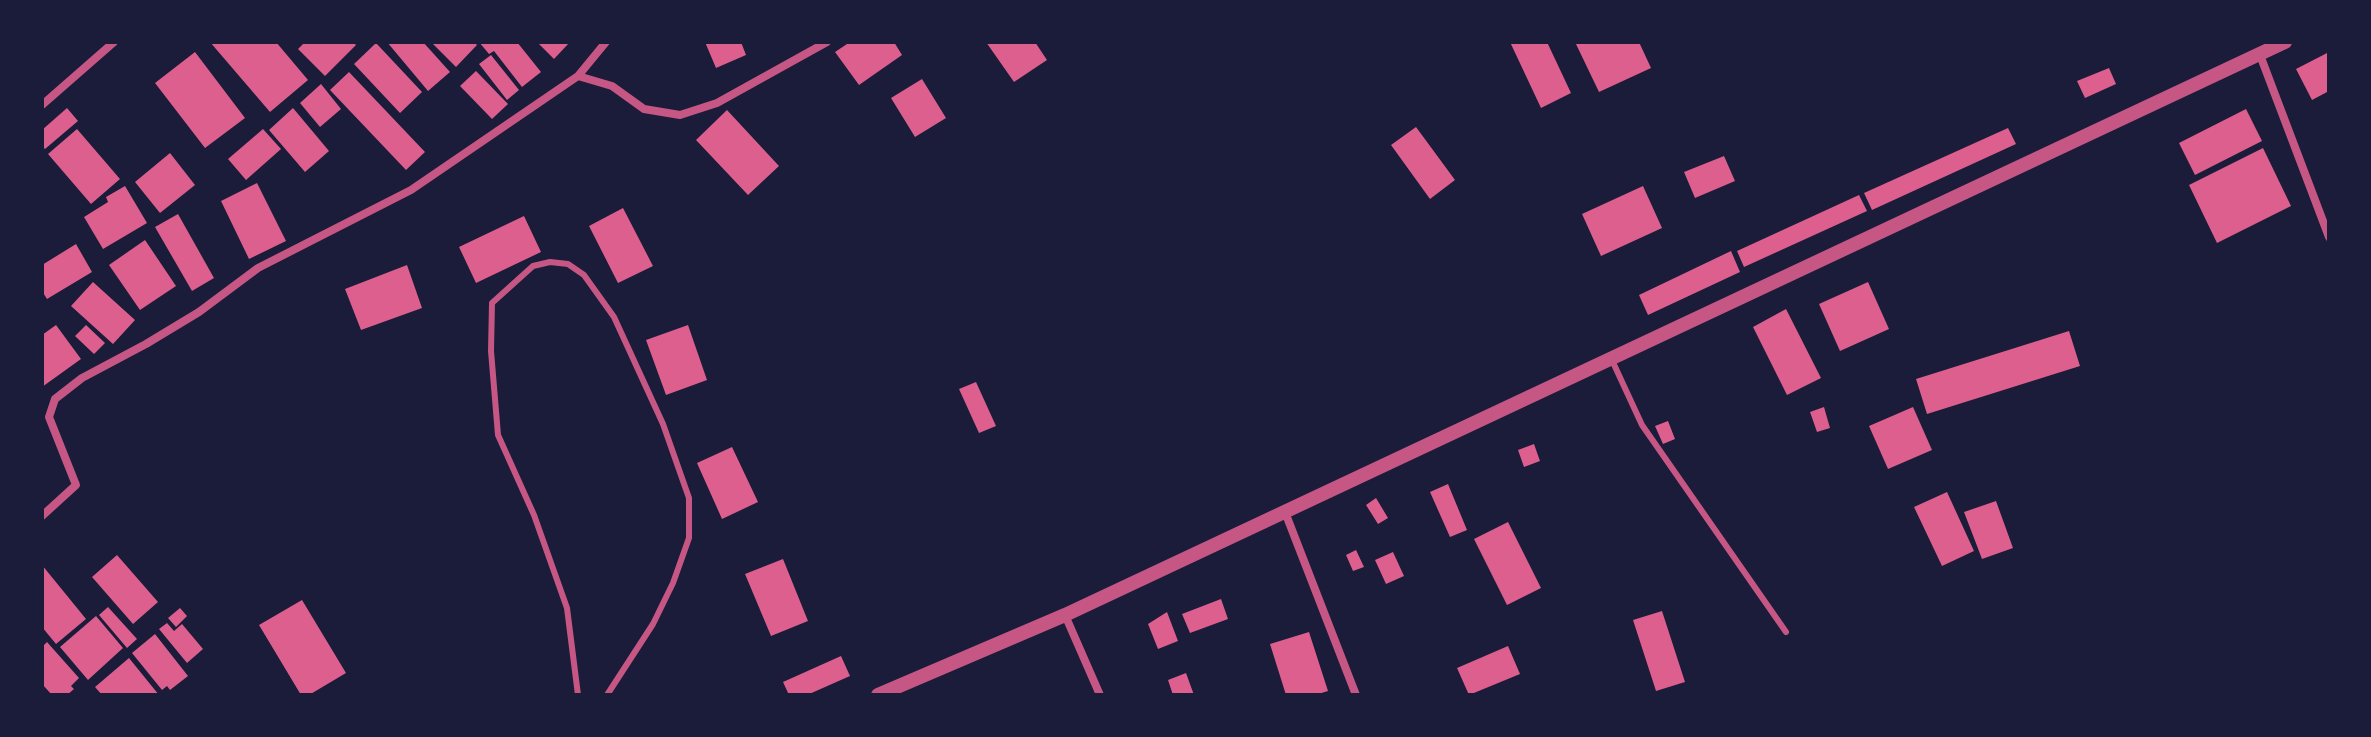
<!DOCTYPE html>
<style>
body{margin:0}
#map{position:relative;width:2371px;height:737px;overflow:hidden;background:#1b1b3a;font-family:Signika,sans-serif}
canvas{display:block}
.frame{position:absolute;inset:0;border:44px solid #1b1b3a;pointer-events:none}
</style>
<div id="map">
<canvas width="2371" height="737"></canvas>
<div class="frame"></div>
</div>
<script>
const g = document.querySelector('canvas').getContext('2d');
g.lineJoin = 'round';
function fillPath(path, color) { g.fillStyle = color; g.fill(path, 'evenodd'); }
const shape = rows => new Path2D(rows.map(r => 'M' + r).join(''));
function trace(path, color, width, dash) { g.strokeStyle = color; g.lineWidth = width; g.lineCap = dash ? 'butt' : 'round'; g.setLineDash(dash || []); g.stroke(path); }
const building = shape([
 [210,42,276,42,308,80,270,112],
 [305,42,353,42,356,45,325,76,298,49],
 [387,42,423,42,450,72,428,91],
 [431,42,474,42,477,45,456,67],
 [479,42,517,42,541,72,522,87,494,51,489,54],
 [537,42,570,42,554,59],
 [705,42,741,42,746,55,716,68],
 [850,42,894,42,902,55,859,85,835,52],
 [986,42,1035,42,1047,60,1014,82],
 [1510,42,1547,42,1571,93,1541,108],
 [1575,42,1639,42,1651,68,1599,92],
 [376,43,422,92,400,113,354,64],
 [195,52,245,118,205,148,155,83],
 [2329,52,2329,91,2312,100,2296,69],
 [491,55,519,90,507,100,479,64],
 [2109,68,2116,84,2085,98,2077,81],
 [476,71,508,104,492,119,460,86],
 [349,72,425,152,406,170,330,90],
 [922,79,946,118,915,137,891,98],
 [321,84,341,109,320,127,300,103],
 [67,108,78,121,45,149,42,146,42,130],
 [293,108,329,151,305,172,269,130],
 [2246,109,2262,141,2195,175,2179,143],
 [727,110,779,166,748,195,696,140],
 [1416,127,1455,180,1430,199,1391,145],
 [2008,128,2016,144,1872,210,1864,193],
 [77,129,120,179,91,204,48,154],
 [263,129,281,149,246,180,228,159],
 [2263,148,2291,206,2217,243,2189,185],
 [170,153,195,185,160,213,135,182],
 [1724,156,1735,181,1695,198,1684,172],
 [257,183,286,241,249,259,221,201],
 [125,186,147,223,103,249,84,217,108,202,106,197],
 [1643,186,1662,228,1601,256,1582,214],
 [1859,195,1867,211,1744,267,1737,251],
 [623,208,653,266,618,283,589,226],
 [178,214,214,278,192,291,155,227],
 [524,216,541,252,476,283,459,247],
 [145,240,176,286,140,310,109,265],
 [76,244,92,272,47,299,42,291,42,265],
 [1731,251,1740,272,1648,315,1639,295],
 [407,265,422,308,361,330,345,289],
 [93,282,135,320,113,344,71,306],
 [1868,282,1889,329,1840,351,1819,304],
 [1786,309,1821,378,1787,395,1753,327],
 [56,325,81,359,42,387,42,335],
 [86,325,105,343,94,354,75,336],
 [688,325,707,380,666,395,646,340],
 [2069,331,2080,366,1927,414,1916,379],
 [976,382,996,426,979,433,959,389],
 [1824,407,1830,428,1817,432,1810,412],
 [1913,407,1932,450,1888,469,1869,426],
 [1668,421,1675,439,1663,444,1655,426],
 [1534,444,1540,461,1524,467,1518,450],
 [732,447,758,502,722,519,697,463],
 [1448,484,1467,530,1450,537,1430,492],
 [1947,492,1974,551,1942,566,1914,507],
 [1376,498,1388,518,1378,524,1366,505],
 [1996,501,2013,548,1982,559,1964,512],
 [1508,522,1541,588,1507,605,1474,539],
 [1356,550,1364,567,1353,571,1346,555],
 [1393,552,1404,576,1386,584,1375,560],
 [117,555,158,602,133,624,92,577],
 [783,559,808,621,771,636,745,574],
 [42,565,86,619,56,644,42,627],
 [1221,599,1228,619,1190,633,1182,614],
 [302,600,346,673,309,695,301,695,259,625],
 [108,607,137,639,127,648,99,615],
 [180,608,187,616,176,627,168,618],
 [1662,611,1685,682,1656,691,1633,620],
 [1167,612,1178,641,1158,649,1148,624],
 [96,616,123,648,88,680,60,647],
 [167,623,174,631,182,624,203,649,187,663,159,629],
 [1309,632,1328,691,1315,695,1286,695,1270,644],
 [155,634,188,676,170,690,167,686,162,690,132,653],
 [47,642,79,678,71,686,74,689,67,695,52,695,42,684,42,647],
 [1508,646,1520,674,1469,695,1457,668],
 [841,656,850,676,807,695,789,695,783,682],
 [129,658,159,695,102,695,95,687],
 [1186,673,1194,695,1173,695,1168,680]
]);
const service = shape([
 [1611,358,1642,425,1786,632],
 [578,695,567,608,534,515,498,435,491,351,492,303,533,266,550,262,568,264,584,275,614,317,663,424,689,498,689,538,673,583,653,624,607,695]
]);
const minor = shape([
 [2260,55,2329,237],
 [578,76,606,42],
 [42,105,114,42],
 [1285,512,1356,695],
 [42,516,76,485,49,417,55,399,82,378,146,344,199,312,258,268,411,190,578,76,612,86,644,109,680,115,717,103,827,42],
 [1065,615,1100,695]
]);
const tertiary = shape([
 [878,695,1065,615,2285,42]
]);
fillPath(building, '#dd5f8e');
trace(service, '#c65784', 6);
trace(minor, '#c65784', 8);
trace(tertiary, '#c65784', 14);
</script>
